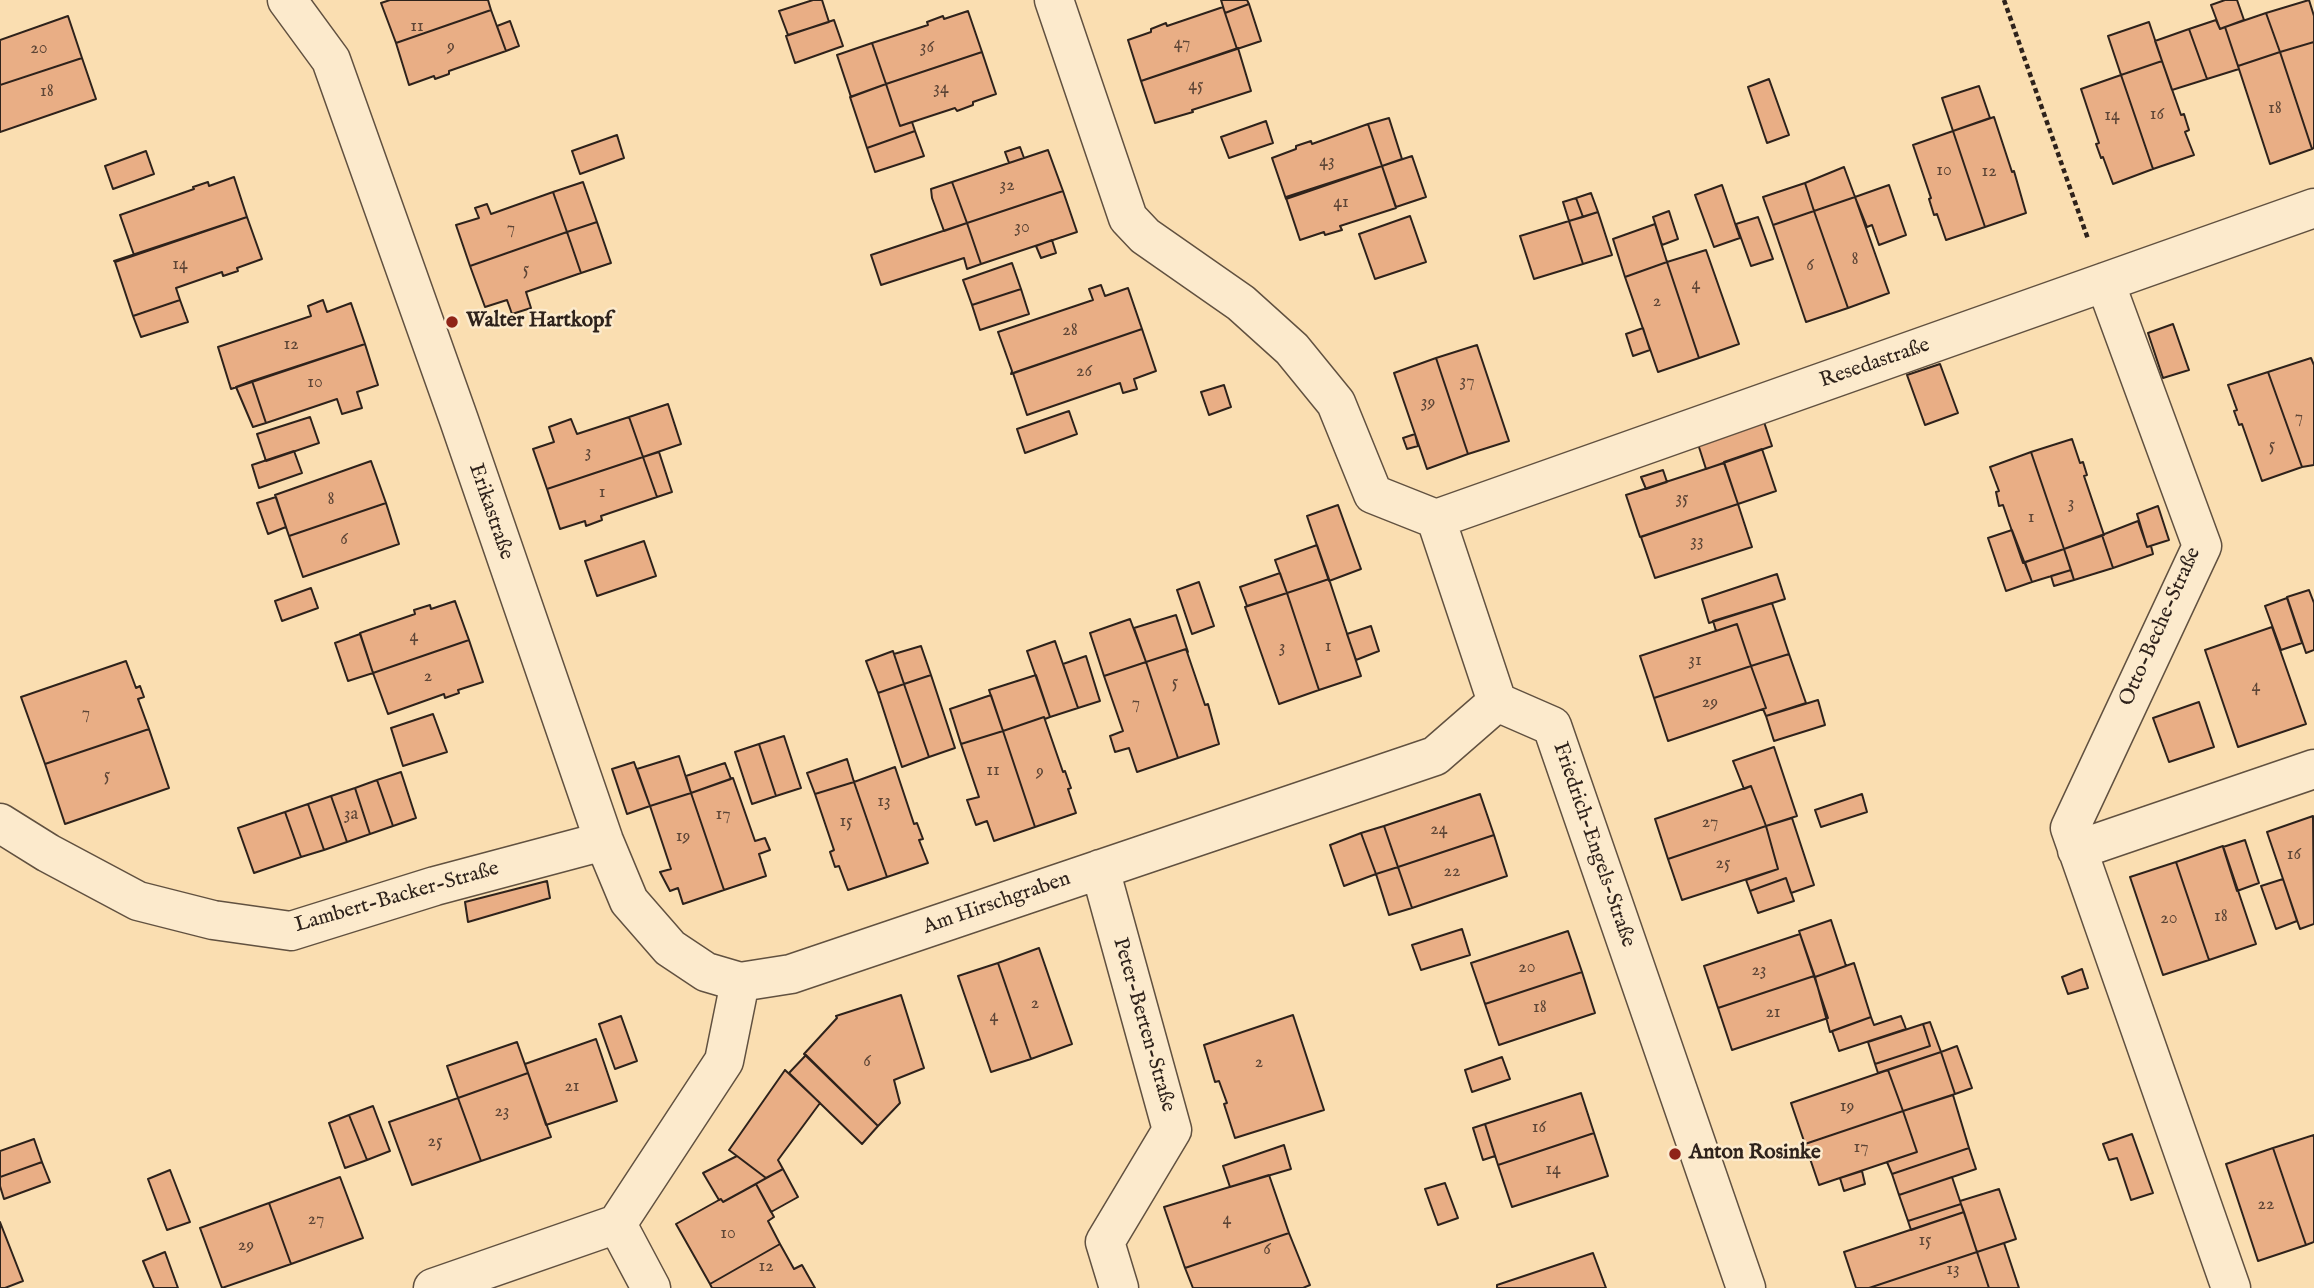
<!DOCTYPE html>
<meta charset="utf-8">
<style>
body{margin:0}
canvas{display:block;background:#fadeb1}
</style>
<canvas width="2314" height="1288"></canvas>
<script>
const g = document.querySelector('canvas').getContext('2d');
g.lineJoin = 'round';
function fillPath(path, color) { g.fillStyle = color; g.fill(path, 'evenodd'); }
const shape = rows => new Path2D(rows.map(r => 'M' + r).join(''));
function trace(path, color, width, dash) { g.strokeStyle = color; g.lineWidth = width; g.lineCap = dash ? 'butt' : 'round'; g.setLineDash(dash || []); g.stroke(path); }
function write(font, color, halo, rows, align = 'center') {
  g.font = font + ' "IM FELL English",serif'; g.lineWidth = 5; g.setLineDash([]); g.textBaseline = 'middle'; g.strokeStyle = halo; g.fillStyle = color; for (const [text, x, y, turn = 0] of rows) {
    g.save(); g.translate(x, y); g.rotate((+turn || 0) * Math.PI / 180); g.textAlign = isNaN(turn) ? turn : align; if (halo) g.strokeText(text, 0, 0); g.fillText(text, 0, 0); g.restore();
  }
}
const building = shape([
 [390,0,488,0,491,10,396,43,381,3,390,0],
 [813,0,822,0,829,22,788,35,779,11,813,0],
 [1221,0,1247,0,1249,4,1225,13,1221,0],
 [2225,0,2237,0,2244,20,2220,29,2211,5,2225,0],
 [2309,0,2314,16,2314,42,2280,52,2266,13,2309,0],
 [1249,4,1261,41,1237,49,1225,13,1249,4],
 [1223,7,1237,49,1141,81,1128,40,1151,32,1151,29,1166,23,1167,26,1223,7],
 [491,10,506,51,449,71,449,74,435,79,434,76,409,85,396,43,491,10],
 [968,11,982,52,886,84,872,43,928,25,927,22,943,16,944,19,968,11],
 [2266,13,2280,52,2238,66,2225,27,2266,13],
 [68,16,82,58,0,85,0,40,68,16],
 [834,20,843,46,795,63,786,36,834,20],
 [2216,20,2220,29,2225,27,2239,69,2207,79,2189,29,2216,20],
 [510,21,519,46,506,51,497,26,510,21],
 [2149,22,2162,61,2121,75,2108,36,2149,22],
 [2189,29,2207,79,2172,90,2155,41,2189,29],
 [2314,42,2314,148,2312,149,2280,52,2314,42],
 [872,43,886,84,851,97,837,55,872,43],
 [1238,48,1251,91,1192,110,1193,112,1155,123,1141,81,1238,48],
 [982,52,996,94,973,102,973,105,957,111,955,108,900,126,886,84,982,52],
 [2280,52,2312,149,2270,164,2238,66,2280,52],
 [82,58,96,99,0,132,0,85,82,58],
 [2162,61,2181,115,2184,114,2189,130,2185,132,2194,155,2153,169,2121,75,2162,61],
 [2121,75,2153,169,2113,184,2103,157,2101,158,2096,144,2099,143,2081,89,2121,75],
 [1769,79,1789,135,1767,143,1748,87,1769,79],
 [886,84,900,126,912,122,915,131,867,148,850,97,886,84],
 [1979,86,1990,118,1953,131,1942,98,1979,86],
 [1994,117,2012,172,2014,171,2026,213,1985,227,1953,131,1994,117],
 [1389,118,1402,159,1382,166,1368,124,1389,118],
 [1266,121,1273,143,1229,158,1221,137,1266,121],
 [1368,124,1382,166,1286,199,1272,158,1296,149,1296,146,1311,141,1312,144,1368,124],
 [915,131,924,156,875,172,867,148,915,131],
 [1953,131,1985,227,1946,240,1937,214,1934,215,1929,199,1931,198,1913,145,1953,131],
 [617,135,624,158,580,174,572,151,617,135],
 [1020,147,1024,158,1009,163,1005,152,1020,147],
 [1048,150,1063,191,967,223,952,182,1048,150],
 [146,151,154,174,113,189,105,166,146,151],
 [1412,156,1426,197,1396,207,1382,166,1412,156],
 [1382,166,1396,208,1340,226,1342,230,1325,235,1324,232,1300,240,1286,198,1286,197,1382,166],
 [1844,167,1855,197,1814,211,1805,183,1844,167],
 [234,177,247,217,114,261,134,255,120,215,194,189,193,187,208,182,209,186,234,177],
 [583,182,597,222,567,232,553,192,583,182],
 [952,182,967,223,944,231,932,198,931,189,952,182],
 [1805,183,1814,211,1773,225,1763,197,1805,183],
 [1722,185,1740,238,1714,247,1695,195,1722,185],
 [1889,185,1906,235,1879,245,1872,225,1867,227,1855,197,1889,185],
 [1063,191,1077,232,981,264,967,223,1063,191],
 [553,192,567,232,470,266,456,225,479,218,475,208,487,204,491,214,553,192],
 [1591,193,1598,212,1583,217,1576,198,1591,193],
 [1855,197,1889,293,1848,308,1814,211,1855,197],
 [1576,198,1583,217,1569,221,1563,202,1576,198],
 [1669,211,1678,239,1662,245,1653,217,1669,211],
 [1814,211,1848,308,1806,322,1773,225,1814,211],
 [1598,212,1612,255,1583,264,1569,221,1598,212],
 [1410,216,1426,262,1375,279,1359,234,1410,216],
 [247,217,262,259,237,268,238,271,223,276,222,272,176,288,180,300,133,316,115,262,247,217],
 [1758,217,1773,259,1751,266,1736,224,1758,217],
 [1569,221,1583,264,1534,279,1520,236,1569,221],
 [597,222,611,263,581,273,567,232,597,222],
 [967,223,981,264,967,269,964,258,881,285,871,255,967,223],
 [1655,224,1667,262,1625,277,1613,239,1655,224],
 [567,232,581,273,526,292,531,308,512,314,507,300,485,307,470,266,567,232],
 [1052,240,1056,253,1041,258,1036,246,1052,240],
 [1706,250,1739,344,1699,358,1667,262,1706,250],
 [1667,262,1699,358,1658,372,1625,277,1667,262],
 [1012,263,1021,289,972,305,963,280,1012,263],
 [1101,285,1105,296,1128,288,1142,329,1011,374,1012,371,998,332,1093,300,1089,289,1101,285],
 [1021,289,1029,314,980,330,972,305,1021,289],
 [180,300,188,322,141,337,133,316,180,300],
 [323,300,327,312,351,303,365,344,231,389,218,347,311,316,308,306,323,300],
 [2173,324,2189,370,2163,378,2148,333,2173,324],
 [1643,328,1650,350,1633,356,1626,334,1643,328],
 [1142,329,1156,371,1134,379,1137,389,1123,393,1120,383,1027,415,1013,373,1142,329],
 [365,344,378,385,357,392,362,408,342,414,337,399,266,423,252,381,365,344],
 [1477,345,1509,441,1468,454,1436,358,1477,345],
 [1436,358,1468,454,1427,469,1394,373,1436,358],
 [2311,358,2314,365,2314,465,2302,467,2268,372,2311,358],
 [1940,364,1958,413,1925,425,1907,375,1940,364],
 [2268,372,2302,467,2262,481,2242,424,2239,425,2234,411,2237,410,2228,385,2268,372],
 [252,381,266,423,253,427,236,387,252,381],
 [1224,385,1231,407,1209,415,1201,392,1224,385],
 [668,404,681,444,643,457,629,417,668,404],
 [1069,411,1077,434,1025,453,1017,429,1069,411],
 [310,417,319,443,266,461,257,434,310,417],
 [629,417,643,457,547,489,533,449,554,442,549,427,571,419,577,434,629,417],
 [1764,422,1772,446,1706,469,1698,444,1764,422],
 [1415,434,1418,446,1407,449,1403,438,1415,434],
 [2072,439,2080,463,2083,462,2087,475,2084,476,2104,535,2064,549,2031,452,2072,439],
 [1762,449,1776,491,1738,504,1724,462,1762,449],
 [294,451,302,473,259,488,252,465,294,451],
 [659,452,672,492,657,497,643,457,659,452],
 [2031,452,2064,549,2023,563,2003,505,1999,506,1996,492,1999,491,1990,467,2031,452],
 [643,457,657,497,601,516,602,520,586,526,585,521,560,529,547,489,643,457],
 [371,461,386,503,289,536,275,495,371,461],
 [1724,463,1738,504,1640,537,1626,495,1724,463],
 [1663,470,1667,482,1646,489,1641,477,1663,470],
 [276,497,286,527,268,534,257,503,276,497],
 [386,503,399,544,303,577,289,536,386,503],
 [1738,504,1752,547,1655,578,1641,537,1738,504],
 [1338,505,1361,569,1329,581,1307,516,1338,505],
 [2158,506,2169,540,2147,547,2137,514,2158,506],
 [2138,521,2147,547,2151,546,2153,554,2113,568,2102,535,2138,521],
 [2012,530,2032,582,2006,591,1988,538,2012,530],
 [2102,535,2113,568,2074,580,2064,549,2102,535],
 [644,541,656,576,597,596,585,561,644,541],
 [1317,545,1329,579,1287,593,1275,560,1317,545],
 [2064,549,2071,570,2032,582,2025,562,2064,549],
 [2071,570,2074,580,2054,586,2051,576,2071,570],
 [1280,573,1287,593,1247,606,1240,587,1280,573],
 [1777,574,1785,599,1709,623,1702,599,1777,574],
 [1329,579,1361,676,1319,690,1287,593,1329,579],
 [1199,582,1214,626,1192,634,1177,590,1199,582],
 [311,588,318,608,282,621,275,601,311,588],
 [2309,590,2314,603,2314,650,2306,653,2287,597,2309,590],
 [1287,593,1319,690,1279,704,1245,607,1287,593],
 [2287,598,2302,643,2281,650,2265,606,2287,598],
 [455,601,469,640,373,673,360,633,415,614,414,610,430,605,431,609,455,601],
 [1772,603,1789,654,1751,666,1737,624,1716,631,1713,621,1772,603],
 [1176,615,1188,652,1186,649,1146,662,1134,628,1176,615],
 [1130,619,1146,662,1104,676,1090,633,1130,619],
 [1737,624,1751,666,1654,698,1640,656,1737,624],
 [1371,626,1379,651,1356,660,1347,634,1371,626],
 [2272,627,2306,724,2238,747,2205,650,2272,627],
 [360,634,373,673,348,681,335,643,360,634],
 [469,640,483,682,458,690,459,693,445,698,444,694,388,714,373,673,469,640],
 [1055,641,1078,708,1050,717,1027,651,1055,641],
 [921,646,931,675,904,684,894,654,921,646],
 [1186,649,1205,705,1208,704,1219,744,1178,758,1146,662,1186,649],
 [893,651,904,684,878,693,866,661,893,651],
 [1789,654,1806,703,1766,716,1763,709,1766,708,1751,666,1789,654],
 [1086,656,1100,701,1078,708,1063,664,1086,656],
 [126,661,136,688,140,686,144,697,138,699,149,729,45,764,21,697,126,661],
 [1146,662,1178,758,1137,772,1129,748,1115,752,1110,736,1123,731,1104,676,1146,662],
 [1751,666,1766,708,1668,741,1654,698,1751,666],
 [931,675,955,748,929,757,904,684,931,675],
 [1036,675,1050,717,1045,719,1044,717,1003,731,989,690,1036,675],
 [904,684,929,757,902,767,878,693,904,684],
 [991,695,1003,731,961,744,950,709,991,695],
 [1818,700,1825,725,1774,741,1766,716,1818,700],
 [2199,702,2214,747,2169,762,2153,718,2199,702],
 [433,714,447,752,403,766,391,728,433,714],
 [1044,717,1063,772,1065,771,1071,788,1068,789,1076,813,1035,827,1003,731,1044,717],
 [149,729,169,788,65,824,45,764,149,729],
 [1003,731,1035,827,994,841,987,821,976,825,967,800,979,797,961,744,1003,731],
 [784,736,801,788,776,796,759,744,784,736],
 [759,744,776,796,752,804,735,752,759,744],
 [1774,747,1797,816,1766,826,1751,786,1744,789,1733,761,1774,747],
 [679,756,691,793,650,806,637,769,679,756],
 [847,759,854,782,815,794,807,773,847,759],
 [634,762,650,806,627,814,612,769,634,762],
 [725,763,731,779,691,793,686,776,725,763],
 [895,767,914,824,917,823,923,839,919,840,928,863,887,877,854,782,895,767],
 [401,772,416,818,393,826,377,780,401,772],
 [733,778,755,841,765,838,770,850,759,854,766,876,724,890,691,793,733,778],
 [377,780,393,826,370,834,355,788,377,780],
 [854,782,887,877,848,890,839,866,835,867,830,852,834,850,815,794,854,782],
 [1751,786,1766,826,1668,859,1655,819,1751,786],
 [355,788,370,834,347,842,331,796,355,788],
 [691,793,724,890,683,904,678,888,670,891,660,872,671,869,650,806,691,793],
 [1480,794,1494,835,1398,867,1384,826,1480,794],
 [1862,794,1867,812,1821,827,1815,810,1862,794],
 [331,796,347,842,324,850,308,804,331,796],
 [308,804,324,850,301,857,285,812,308,804],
 [285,812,301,857,254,873,238,828,285,812],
 [2313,816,2314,924,2300,929,2267,832,2313,816],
 [1792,818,1814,885,1791,893,1786,878,1750,891,1746,880,1778,869,1766,826,1792,818],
 [1384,826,1398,867,1376,874,1361,833,1384,826],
 [1766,826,1778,869,1682,900,1668,859,1766,826],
 [1361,833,1376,874,1344,886,1330,845,1361,833],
 [1494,835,1507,876,1412,908,1398,867,1494,835],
 [2245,840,2259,883,2237,891,2223,847,2245,840],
 [2223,846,2256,944,2209,960,2176,862,2223,846],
 [2176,862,2209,960,2163,975,2130,877,2176,862],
 [1398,867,1412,908,1389,915,1376,874,1398,867],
 [1786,878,1794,901,1758,913,1750,891,1786,878],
 [2283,879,2297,921,2276,929,2261,886,2283,879],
 [547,881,550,898,468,922,465,902,547,881],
 [1831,920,1846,966,1815,977,1799,931,1831,920],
 [1462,929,1470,955,1421,970,1412,945,1462,929],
 [1568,931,1582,972,1485,1004,1471,963,1568,931],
 [1800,934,1814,976,1718,1008,1704,966,1800,934],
 [1039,948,1072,1044,1031,1059,998,963,1039,948],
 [998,963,1031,1059,991,1072,958,976,998,963],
 [1854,963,1871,1017,1830,1032,1815,977,1854,963],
 [2082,969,2088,988,2068,994,2062,977,2082,969],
 [1582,972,1595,1013,1499,1045,1485,1004,1582,972],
 [1814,976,1828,1018,1732,1050,1718,1008,1814,976],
 [901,995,924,1068,894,1080,900,1103,878,1126,804,1054,837,1018,836,1016,901,995],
 [1293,1015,1324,1110,1235,1138,1224,1104,1227,1103,1219,1081,1215,1082,1204,1045,1293,1015],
 [621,1016,637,1061,615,1069,599,1024,621,1016],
 [1901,1016,1906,1029,1839,1051,1832,1031,1871,1017,1874,1025,1901,1016],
 [1930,1022,1941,1052,1878,1073,1875,1064,1930,1046,1923,1024,1930,1022],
 [1923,1024,1930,1046,1875,1064,1868,1042,1923,1024],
 [596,1039,617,1101,546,1125,525,1064,596,1039],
 [517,1042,528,1073,458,1098,447,1066,517,1042],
 [1957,1046,1972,1088,1955,1094,1941,1052,1957,1046],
 [1941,1052,1955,1094,1903,1111,1888,1070,1941,1052],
 [806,1055,878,1126,862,1144,789,1073,806,1055],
 [1502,1057,1510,1079,1472,1092,1465,1070,1502,1057],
 [785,1070,820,1103,778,1160,783,1169,766,1178,729,1150,785,1070],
 [1888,1070,1903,1111,1805,1144,1791,1103,1888,1070],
 [528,1073,551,1137,481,1161,458,1098,528,1073],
 [1581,1093,1594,1133,1498,1165,1485,1124,1581,1093],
 [1953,1095,1969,1148,1892,1174,1887,1162,1917,1152,1903,1111,1953,1095],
 [458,1098,481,1161,412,1185,389,1122,458,1098],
 [373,1106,390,1151,367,1160,349,1115,373,1106],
 [1903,1111,1917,1152,1819,1185,1805,1144,1903,1111],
 [349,1115,367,1160,345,1168,329,1123,349,1115],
 [1485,1124,1495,1156,1483,1160,1473,1128,1485,1124],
 [1594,1133,1608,1176,1512,1207,1498,1165,1594,1133],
 [2132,1134,2153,1193,2131,1200,2117,1158,2109,1160,2103,1144,2132,1134],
 [2314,1135,2314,1242,2306,1245,2273,1148,2314,1135],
 [34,1139,42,1162,0,1177,0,1151,34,1139],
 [1284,1145,1291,1169,1230,1187,1223,1166,1284,1145],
 [1969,1148,1976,1169,1899,1195,1892,1174,1969,1148],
 [2273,1148,2306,1245,2258,1261,2226,1164,2273,1148],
 [737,1156,766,1178,723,1202,721,1199,719,1200,703,1173,737,1156],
 [42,1162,50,1182,4,1199,0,1186,0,1177,42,1162],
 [783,1169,798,1197,771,1212,756,1184,783,1169],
 [170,1170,190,1222,167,1230,148,1179,170,1170],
 [1862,1171,1865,1184,1844,1191,1840,1178,1862,1171],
 [1269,1175,1289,1233,1185,1268,1164,1207,1269,1175],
 [340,1177,363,1238,291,1264,269,1203,340,1177],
 [1952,1177,1961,1204,1908,1221,1899,1195,1952,1177],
 [1445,1183,1458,1218,1438,1225,1425,1189,1445,1183],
 [756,1184,774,1217,768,1221,780,1244,710,1284,676,1224,719,1200,721,1199,723,1202,756,1184],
 [1999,1189,2016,1239,1977,1252,1960,1201,1999,1189],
 [269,1203,291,1264,222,1288,200,1228,269,1203],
 [1961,1204,1964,1212,1911,1230,1908,1221,1961,1204],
 [1964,1212,1977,1252,1869,1288,1856,1288,1844,1252,1964,1212],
 [0,1222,23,1281,5,1288,0,1288,0,1222],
 [1289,1233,1310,1285,1303,1288,1193,1288,1185,1268,1289,1233],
 [2004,1243,2019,1288,1989,1288,1977,1252,2004,1243],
 [780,1244,794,1269,802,1265,815,1288,712,1288,710,1284,780,1244],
 [165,1252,178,1288,154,1288,143,1261,165,1252],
 [1977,1252,1989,1288,1869,1288,1977,1252],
 [1593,1253,1606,1288,1497,1288,1497,1285,1593,1253]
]);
const path = shape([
 [2004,0,2088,239]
]);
const minor = shape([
 [287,0,331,60,459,420,604,841,629,901,670,948,706,972,740,982,791,974,1435,756,1497,702],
 [1054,0,1128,218,1145,236,1241,303,1292,349,1336,403,1373,494,1436,519,1497,702,1552,726,1746,1288],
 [2105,282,2202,546,2070,828,2231,1288],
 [1436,519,2314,208],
 [0,823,48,853,138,901,213,920,291,931,435,886,604,841],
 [2077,850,2314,769],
 [1100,869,1172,1130,1105,1242,1119,1288],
 [617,1224,651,1288],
 [433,1288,617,1224,724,1061,740,982]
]);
const markers = [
 [452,322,7,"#8f2418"],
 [1675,1154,7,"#8f2418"]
];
const numberNames = [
 ["11",417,27],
 ["47",1182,44],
 ["9",451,47],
 ["36",927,48],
 ["20",39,49],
 ["45",1196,86],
 ["34",941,89],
 ["18",47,92],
 ["18",2275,109],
 ["16",2157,115],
 ["14",2112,116],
 ["43",1327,162],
 ["10",1944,171],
 ["12",1989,172],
 ["32",1007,186],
 ["41",1341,203],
 ["30",1022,228],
 ["7",511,229],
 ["8",1855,260],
 ["14",180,265],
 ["6",1810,266],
 ["5",526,270],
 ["4",1696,285],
 ["2",1657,302],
 ["28",1070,331],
 ["12",291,345],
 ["26",1084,372],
 ["37",1467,382],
 ["10",315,383],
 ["39",1428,403],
 ["7",2299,418],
 ["5",2272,446],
 ["3",588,453],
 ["1",602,493],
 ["35",1682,499],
 ["8",331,500],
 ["3",2071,504],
 ["1",2031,518],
 ["6",344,540],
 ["33",1697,542],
 ["4",414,637],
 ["1",1328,647],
 ["3",1282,648],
 ["31",1695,661],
 ["2",428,677],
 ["5",1175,683],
 ["4",2256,687],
 ["29",1710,703],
 ["7",1136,704],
 ["7",86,714],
 ["11",993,771],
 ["9",1040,772],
 ["5",107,776],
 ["13",884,802],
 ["3a",351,815],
 ["17",723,815],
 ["15",846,822],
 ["27",1710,823],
 ["24",1439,830],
 ["19",683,837],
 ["16",2294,855],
 ["25",1723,864],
 ["22",1452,872],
 ["18",2221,917],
 ["20",2169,919],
 ["20",1527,968],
 ["23",1759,971],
 ["2",1035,1004],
 ["18",1540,1008],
 ["21",1773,1013],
 ["4",994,1017],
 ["6",867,1062],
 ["2",1259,1063],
 ["21",572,1087],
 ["19",1847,1107],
 ["23",502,1112],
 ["16",1539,1128],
 ["25",435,1142],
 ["17",1861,1148],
 ["14",1553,1170],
 ["22",2266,1205],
 ["27",316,1220],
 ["4",1227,1220],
 ["10",728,1234],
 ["15",1925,1241],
 ["29",246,1246],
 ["6",1267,1250],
 ["12",766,1267],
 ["13",1953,1270]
];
const poiNames = [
 ["Walter Hartkopf",466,322],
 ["Anton Rosinke",1689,1154]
];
const streetNames = [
 ["Resedastraße",1875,364,-19],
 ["Erikastraße",490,512,71],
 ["Otto-Beche-Straße",2161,627,-66],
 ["Friedrich-Engels-Straße",1593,845,71],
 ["Lambert-Backer-Straße",397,898,-16],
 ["Am Hirschgraben",997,904,-19],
 ["Peter-Berten-Straße",1143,1025,74]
];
fillPath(building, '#e9ae85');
trace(building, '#2e221b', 2);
trace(minor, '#615140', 41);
trace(path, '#2e221b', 4.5, [5, 3.5]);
trace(minor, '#fceacc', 38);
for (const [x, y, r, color] of markers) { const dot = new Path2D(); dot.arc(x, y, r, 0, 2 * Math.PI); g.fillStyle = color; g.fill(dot); trace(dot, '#fceacc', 2.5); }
write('18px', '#5d4536', null, numberNames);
write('bold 21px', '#2e221b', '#fceacc', poiNames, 'left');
write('21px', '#2e221b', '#fceacc', streetNames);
</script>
